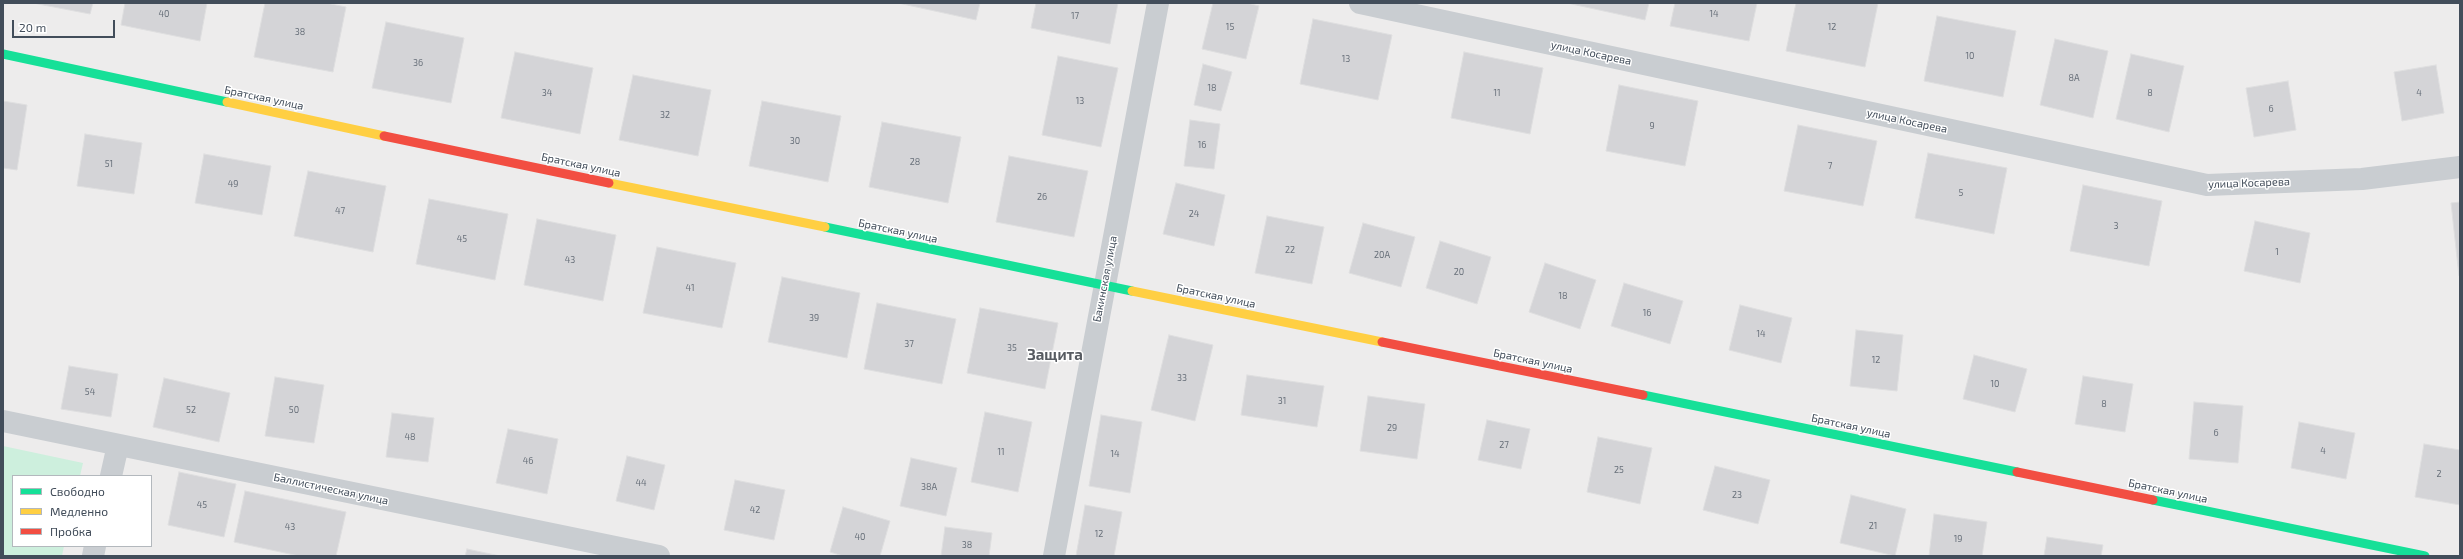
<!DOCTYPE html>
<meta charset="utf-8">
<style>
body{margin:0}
#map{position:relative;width:2463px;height:559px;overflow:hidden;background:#edecec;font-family:"Exo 2",sans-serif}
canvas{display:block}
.frame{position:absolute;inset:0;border:4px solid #424d5a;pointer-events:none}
.legend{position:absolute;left:12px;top:475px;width:140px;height:72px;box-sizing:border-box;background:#fff;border:1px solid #b3b8bd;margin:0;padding:5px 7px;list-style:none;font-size:12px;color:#424d5a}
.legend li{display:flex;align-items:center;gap:8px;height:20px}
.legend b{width:20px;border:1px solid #b3b8bd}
.scale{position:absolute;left:12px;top:20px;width:103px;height:18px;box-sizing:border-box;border:2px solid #424d5a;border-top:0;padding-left:5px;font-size:12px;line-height:14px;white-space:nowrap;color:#424d5a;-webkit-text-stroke:3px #fff;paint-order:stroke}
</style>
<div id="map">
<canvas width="2463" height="559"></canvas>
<div class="frame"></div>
<ul class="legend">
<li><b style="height:5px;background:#16e098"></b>Свободно</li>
<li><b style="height:5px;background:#ffcf43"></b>Медленно</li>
<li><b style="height:5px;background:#f24e42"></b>Пробка</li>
</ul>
<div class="scale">20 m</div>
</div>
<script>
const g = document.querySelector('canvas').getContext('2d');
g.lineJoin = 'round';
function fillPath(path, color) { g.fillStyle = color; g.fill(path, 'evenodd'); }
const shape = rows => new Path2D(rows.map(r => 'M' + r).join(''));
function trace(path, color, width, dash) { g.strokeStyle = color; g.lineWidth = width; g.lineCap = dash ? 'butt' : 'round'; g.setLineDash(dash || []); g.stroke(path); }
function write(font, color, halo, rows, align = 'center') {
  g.font = font + ' "Exo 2",sans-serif'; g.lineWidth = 3; g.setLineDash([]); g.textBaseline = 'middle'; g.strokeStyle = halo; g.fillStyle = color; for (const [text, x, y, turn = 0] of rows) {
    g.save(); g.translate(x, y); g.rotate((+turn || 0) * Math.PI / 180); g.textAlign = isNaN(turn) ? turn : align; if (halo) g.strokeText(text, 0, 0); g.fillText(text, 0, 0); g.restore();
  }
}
const green = shape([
 [3,446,83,463,80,476,13,476,13,546,64,546,62,556,3,556]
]);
const building = shape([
 [33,3,93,3,90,14,33,3],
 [125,3,207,3,200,41,121,25,125,3],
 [265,3,326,3,346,7,333,72,254,57,265,3],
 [898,3,980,3,976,20,898,3],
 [1036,3,1118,3,1110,44,1031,28,1036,3],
 [1213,3,1247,3,1259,6,1246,59,1202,49,1213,3],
 [1567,3,1649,3,1645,20,1567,3],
 [1675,3,1757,3,1749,41,1670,26,1675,3],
 [1796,3,1878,3,1865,67,1786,51,1796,3],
 [1937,16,2016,31,2003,97,1924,81,1937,16],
 [1313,19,1392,35,1378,100,1300,84,1313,19],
 [386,22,464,38,451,103,372,88,386,22],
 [2055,39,2108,51,2093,118,2040,105,2055,39],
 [515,52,593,68,580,134,501,118,515,52],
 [1464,52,1543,68,1530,134,1451,118,1464,52],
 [2131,54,2184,66,2169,132,2116,119,2131,54],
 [1058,56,1118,68,1101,147,1042,135,1058,56],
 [1203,64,1232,72,1221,111,1194,105,1203,64],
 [2436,65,2444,113,2402,121,2394,72,2436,65],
 [633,75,711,90,698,156,619,140,633,75],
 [2288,81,2296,130,2254,137,2246,88,2288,81],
 [1619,85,1698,101,1685,166,1606,151,1619,85],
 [3,101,27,105,17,170,3,168,3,101],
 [762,101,841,116,828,182,749,166,762,101],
 [1190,120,1220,124,1214,169,1184,166,1190,120],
 [882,122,961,137,948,203,869,187,882,122],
 [1798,125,1877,141,1863,206,1784,191,1798,125],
 [85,134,142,143,134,194,77,186,85,134],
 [1928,153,2007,168,1994,234,1915,218,1928,153],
 [204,154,271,166,262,215,195,203,204,154],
 [1009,156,1088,171,1074,237,996,222,1009,156],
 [308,171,386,186,373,252,294,236,308,171],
 [1176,183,1225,195,1214,246,1163,234,1176,183],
 [2083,185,2162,201,2149,266,2070,251,2083,185],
 [429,199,508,214,495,280,416,264,429,199],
 [2460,202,2460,276,2459,276,2451,203,2460,202],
 [1267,216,1324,227,1312,284,1255,273,1267,216],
 [537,219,616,235,603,301,524,285,537,219],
 [2255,221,2310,233,2300,283,2244,271,2255,221],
 [1363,223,1415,237,1401,287,1349,273,1363,223],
 [1440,241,1491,257,1477,304,1426,288,1440,241],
 [657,247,736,263,722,328,643,313,657,247],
 [1545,263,1596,280,1580,329,1529,312,1545,263],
 [782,277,860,293,847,358,768,342,782,277],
 [1624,283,1683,301,1670,344,1611,326,1624,283],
 [877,303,956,319,942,384,864,369,877,303],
 [1740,305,1792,318,1781,363,1729,350,1740,305],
 [980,308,1058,323,1045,389,967,373,980,308],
 [1856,330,1903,335,1897,391,1850,386,1856,330],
 [1169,335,1213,345,1195,421,1151,410,1169,335],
 [1974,355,2027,369,2015,412,1963,399,1974,355],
 [69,366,118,374,111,417,61,409,69,366],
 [1247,375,1324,386,1317,427,1241,415,1247,375],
 [2083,376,2133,384,2125,432,2075,424,2083,376],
 [275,377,324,385,314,443,265,436,275,377],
 [164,378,230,393,219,442,153,427,164,378],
 [1368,396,1425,404,1417,459,1360,451,1368,396],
 [2194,402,2243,406,2238,463,2189,459,2194,402],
 [985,412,1032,422,1018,492,971,482,985,412],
 [392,413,434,418,428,462,386,457,392,413],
 [1101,415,1142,422,1130,493,1089,486,1101,415],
 [1487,420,1530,429,1521,469,1478,460,1487,420],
 [2299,422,2355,433,2346,479,2291,468,2299,422],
 [508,429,558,439,547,494,496,483,508,429],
 [1598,437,1652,448,1640,504,1587,492,1598,437],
 [2424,444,2460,450,2460,505,2415,497,2424,444],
 [627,456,665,465,654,510,616,501,627,456],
 [911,458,957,468,946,516,900,506,911,458],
 [1715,466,1770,480,1758,524,1703,510,1715,466],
 [179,472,236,484,224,537,168,525,179,472],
 [735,480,785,490,774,540,724,530,735,480],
 [245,491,346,512,336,556,299,556,234,542,245,491],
 [1851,495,1906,509,1895,556,1840,543,1851,495],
 [1085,505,1122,512,1114,556,1076,556,1085,505],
 [843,507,890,521,880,556,843,556,830,552,843,507],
 [1934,514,1987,522,1982,556,1929,556,1934,514],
 [945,527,992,533,989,556,941,556,945,527],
 [2047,537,2103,545,2101,556,2044,556,2047,537],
 [467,549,500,556,465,556,467,549]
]);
const street = shape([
 [1360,3,2207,185,2362,179,2460,167],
 [3,421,659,556],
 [111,476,118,445],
 [93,556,95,546],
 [1054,556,1158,3]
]);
const fast = shape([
 [3,54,227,102],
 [825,227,1132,291],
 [1643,395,2017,472],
 [2153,500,2425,556]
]);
const slow = shape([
 [227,102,384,136],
 [609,183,825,227],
 [1132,291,1382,342]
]);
const jam = shape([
 [384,136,609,183],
 [1382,342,1643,395],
 [2017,472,2153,500]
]);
const numberNames = [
 ["40",164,14],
 ["14",1714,14],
 ["17",1075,16],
 ["15",1230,27],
 ["12",1832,27],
 ["38",300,32],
 ["10",1970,56],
 ["13",1346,59],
 ["36",418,63],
 ["8А",2074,78],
 ["18",1212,88],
 ["34",547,93],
 ["11",1497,93],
 ["8",2150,93],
 ["4",2419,93],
 ["13",1080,101],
 ["6",2271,109],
 ["32",665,115],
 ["9",1652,126],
 ["30",795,141],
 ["16",1202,145],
 ["28",915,162],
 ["51",109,164],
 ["7",1830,166],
 ["49",233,184],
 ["5",1961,193],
 ["26",1042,197],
 ["47",340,211],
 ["24",1194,214],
 ["3",2116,226],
 ["45",462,239],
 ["22",1290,250],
 ["1",2277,252],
 ["20А",1382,255],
 ["43",570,260],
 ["20",1459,272],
 ["41",690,288],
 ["18",1563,296],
 ["16",1647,313],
 ["39",814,318],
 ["14",1761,334],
 ["37",909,344],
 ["35",1012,348],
 ["12",1876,360],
 ["33",1182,378],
 ["10",1995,384],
 ["54",90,392],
 ["31",1282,401],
 ["8",2104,404],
 ["52",191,410],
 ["50",294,410],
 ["29",1392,428],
 ["6",2216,433],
 ["48",410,437],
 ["27",1504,445],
 ["4",2323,451],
 ["11",1001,452],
 ["14",1115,454],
 ["46",528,461],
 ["25",1619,470],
 ["2",2439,474],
 ["44",641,483],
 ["38А",929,487],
 ["23",1737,495],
 ["45",202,505],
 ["42",755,510],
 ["21",1873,526],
 ["43",290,527],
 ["12",1099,534],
 ["40",860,537],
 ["19",1958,539],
 ["38",967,545]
];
const streetNames = [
 ["улица Косарева",1591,53,12],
 ["Братская улица",264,98,12],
 ["улица Косарева",1907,121,12],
 ["Братская улица",581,165,12],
 ["улица Косарева",2249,183,-2],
 ["Братская улица",898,231,12],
 ["Бакинская улица",1105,279,-79],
 ["Братская улица",1216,296,12],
 ["Братская улица",1533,361,12],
 ["Братская улица",1851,426,12],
 ["Баллистическая улица",331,489,12],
 ["Братская улица",2168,491,12]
];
const districtNames = [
 ["Защита",1055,355]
];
fillPath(green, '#cdefdd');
fillPath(building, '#d4d4d7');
trace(building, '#dededf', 1);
trace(street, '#c9cdd1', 22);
trace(fast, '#16e098', 9);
trace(slow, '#ffcf43', 9);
trace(jam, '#f24e42', 9);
write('9px', '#68707a', null, numberNames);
write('11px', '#424d5a', '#fff', streetNames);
write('bold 15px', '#575b61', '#fff', districtNames);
</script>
